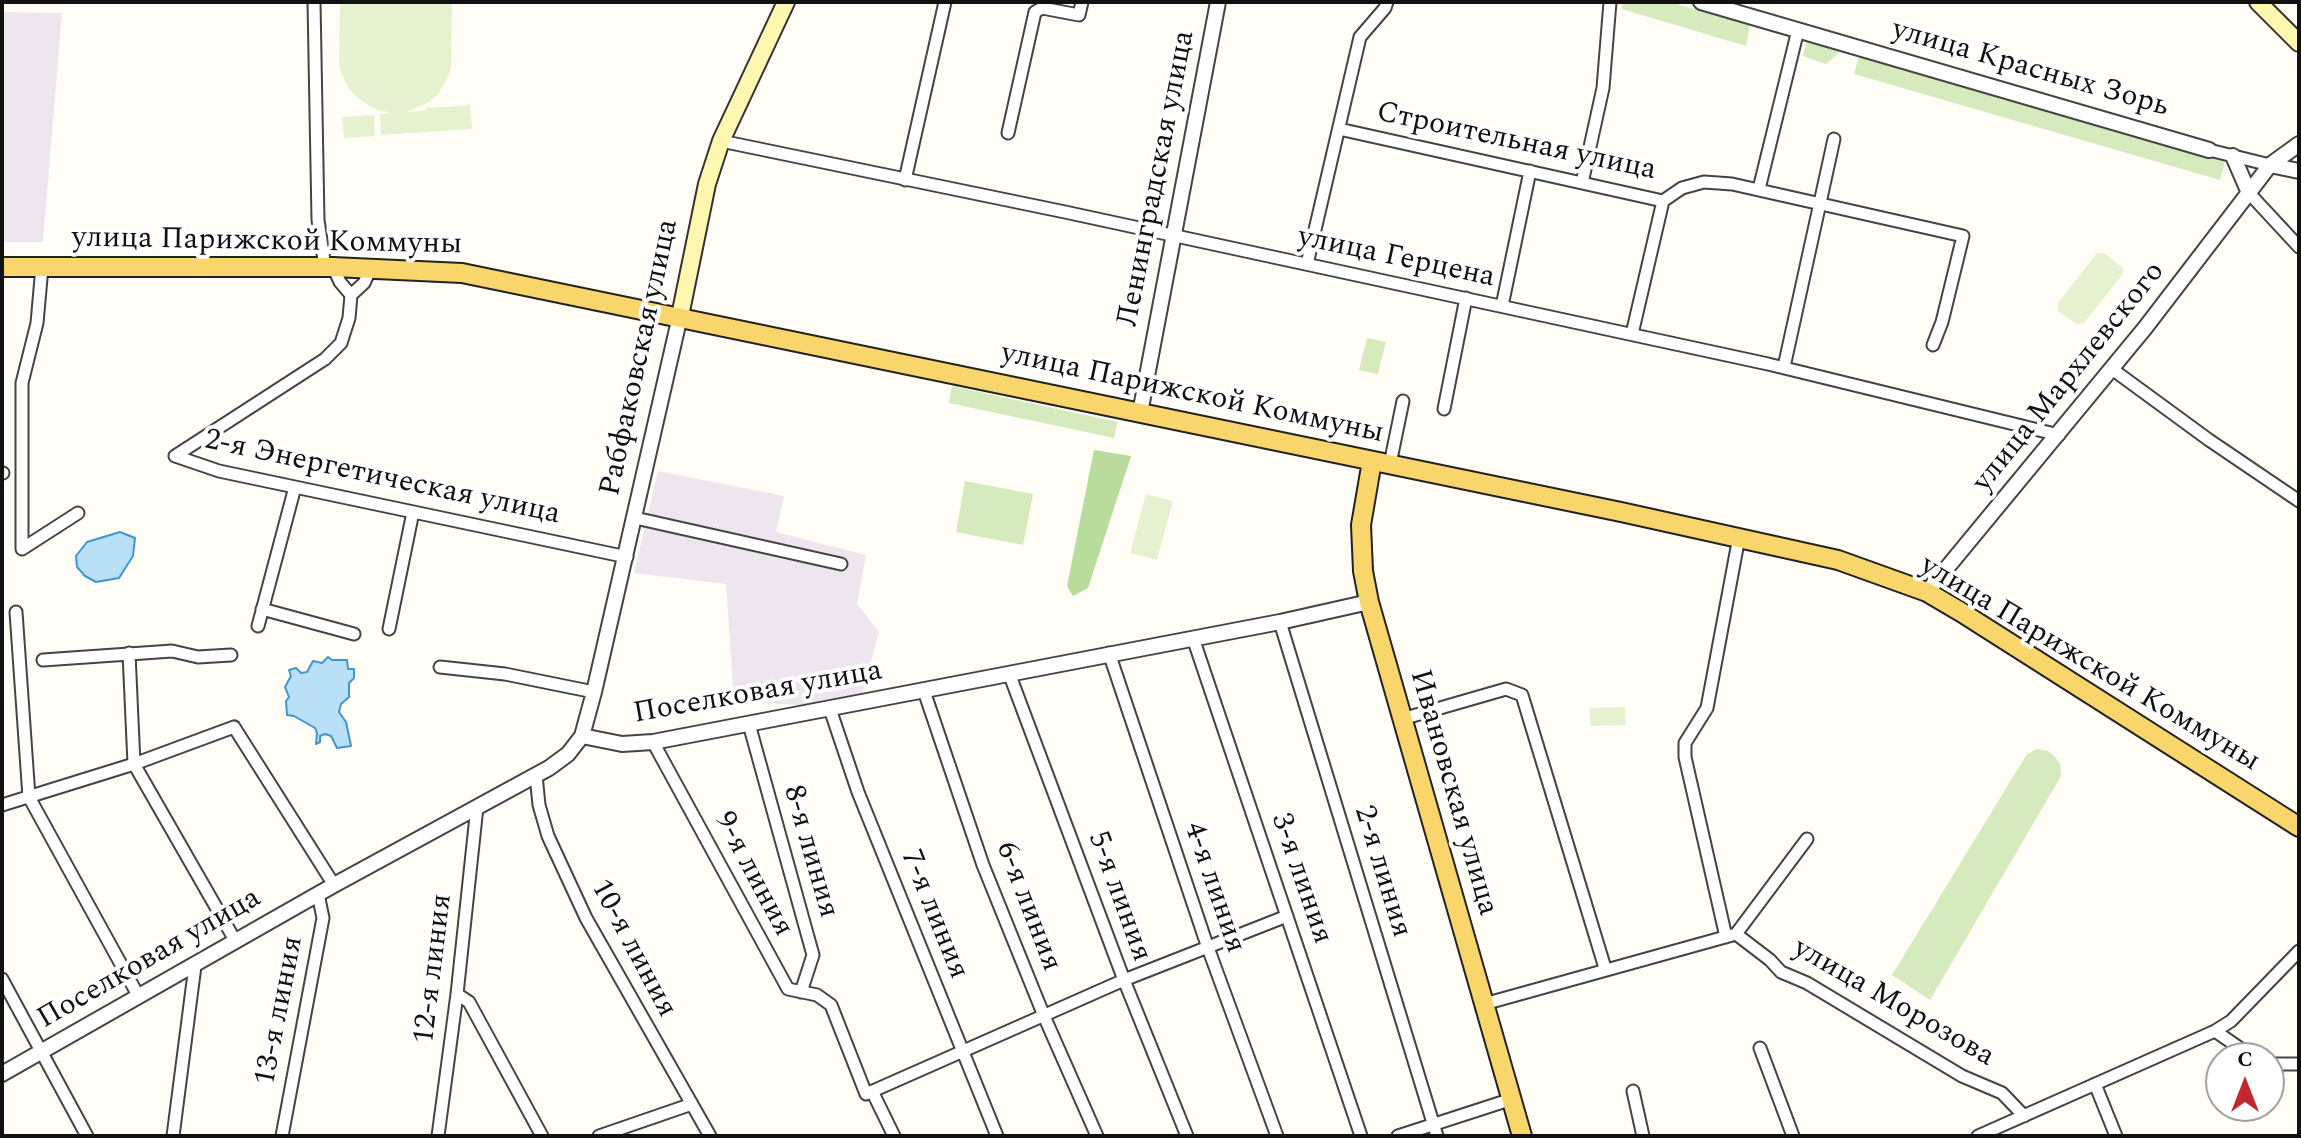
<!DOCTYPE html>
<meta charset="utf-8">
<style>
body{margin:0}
#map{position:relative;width:2301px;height:1138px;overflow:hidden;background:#fffdf5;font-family:Spectral,serif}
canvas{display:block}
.frame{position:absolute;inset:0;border:4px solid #111;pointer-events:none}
.north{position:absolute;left:2205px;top:1042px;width:80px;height:80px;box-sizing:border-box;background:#fff;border:2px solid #a0a0a0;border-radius:50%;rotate:0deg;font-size:22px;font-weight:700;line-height:32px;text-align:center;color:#111}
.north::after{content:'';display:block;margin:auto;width:28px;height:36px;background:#c4262e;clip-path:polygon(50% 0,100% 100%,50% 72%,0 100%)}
</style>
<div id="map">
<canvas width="2301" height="1138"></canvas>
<div class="frame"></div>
<div class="north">С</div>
</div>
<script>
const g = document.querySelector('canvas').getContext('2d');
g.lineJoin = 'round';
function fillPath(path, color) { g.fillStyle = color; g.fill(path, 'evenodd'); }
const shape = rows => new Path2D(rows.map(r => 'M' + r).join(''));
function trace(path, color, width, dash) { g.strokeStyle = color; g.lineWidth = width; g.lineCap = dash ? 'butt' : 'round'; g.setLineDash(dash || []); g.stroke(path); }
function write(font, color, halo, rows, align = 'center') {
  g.font = font + ' Spectral,serif'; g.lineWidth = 8; g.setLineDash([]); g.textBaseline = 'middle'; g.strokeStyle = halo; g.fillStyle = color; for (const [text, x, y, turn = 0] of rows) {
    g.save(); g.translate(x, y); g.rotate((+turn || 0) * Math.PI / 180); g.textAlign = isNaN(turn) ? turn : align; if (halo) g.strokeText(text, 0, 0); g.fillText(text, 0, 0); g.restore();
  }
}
const industrial = shape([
 [2,12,62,13,43,242,2,242],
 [658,471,784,496,776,532,866,555,857,604,879,632,862,694,801,705,734,702,726,584,634,573]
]);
const green = shape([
 [1622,2,1670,2,1750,25,1746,46,1622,9],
 [1808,38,1842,50,1826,64,1803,56],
 [1859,56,2225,162,2220,180,1854,74],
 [1367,338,1386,342,1378,374,1359,370],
 [952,386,1118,422,1114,438,949,403],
 [965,481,1033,494,1023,545,956,532],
 [2037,749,2048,751,2055,757,2060,764,2061,776,1930,1000,1892,975,2027,754]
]);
const forest = shape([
 [1094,450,1131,456,1088,588,1073,596,1067,586]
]);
const pitch = shape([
 [340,2,452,2,451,68,448,77,438,94,429,102,407,112,425,111,426,108,470,105,472,129,381,135,380,114,392,113,377,110,360,100,349,89,342,75,339,66],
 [374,115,375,136,344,138,342,117],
 [2097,253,2104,253,2123,268,2123,274,2084,323,2077,324,2058,311,2058,303],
 [1146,494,1173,501,1157,560,1130,553],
 [1625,707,1626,725,1590,726,1590,708]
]);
const water = shape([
 [120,532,135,538,133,556,119,578,96,582,85,576,77,567,76,556,87,542,120,532],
 [328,657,332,660,347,660,348,669,354,669,354,678,349,683,349,697,341,704,339,712,346,722,351,746,337,748,331,736,325,734,320,736,320,742,316,744,317,733,315,728,294,716,287,715,286,701,289,697,285,687,291,676,289,670,296,668,301,673,307,672,313,661,322,663,328,657]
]);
const minor = shape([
 [314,2,318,220,325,267],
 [1339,129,1663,201,1682,188,1704,182,1732,184,1963,236,1942,322,1933,345],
 [1008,133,1035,12,1042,8,1079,15,1082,2],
 [721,141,1065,212,1768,364,2059,435],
 [2209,150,2270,165],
 [905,180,945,2],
 [1582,183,1603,88,1610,2],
 [1759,189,1798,30],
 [2249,193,2299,247],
 [1307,264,1360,37,1385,8,1387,2],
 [333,267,340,282,351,295],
 [1502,306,1530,171],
 [1632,334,1663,201],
 [1784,367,1834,139],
 [2112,369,2209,440,2299,501],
 [1444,409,1466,298],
 [175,456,219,471,627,557],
 [175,456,325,359,341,343,349,318,351,295,364,283,371,268],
 [1390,464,1403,401],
 [2,473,3,473],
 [635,518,841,564],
 [22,549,22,383,37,323,42,267],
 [22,549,78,513],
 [262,609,354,634],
 [16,612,29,797,139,997],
 [1280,622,1437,1136],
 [258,626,295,487],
 [389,629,413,512],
 [1193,638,1361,1136],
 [129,653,134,764,236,942],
 [1109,653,1207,945,1277,1136],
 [43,660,172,651,198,657,231,655],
 [440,667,505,674,594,692],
 [1009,673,1124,980,1187,1136],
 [924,691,983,865,1044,1016,1097,1136],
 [830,709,858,792,997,1136],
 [1402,719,1506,689,1522,695,1605,968],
 [749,724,813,955,801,992],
 [653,742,788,989,817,995,831,1005,866,1094,1124,980,1287,916],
 [536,775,539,805,548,836,586,918,710,1136],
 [2,805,134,764,234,727,334,885],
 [1736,934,1770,960,1781,972,1807,983,1962,1076,2002,1093,2024,1116],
 [1726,937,1685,757,1685,743,1707,708,1739,537],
 [2,979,87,1136],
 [457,994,469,1002,542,1136],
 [1484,1004,1736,934,1807,839],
 [2215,1031,2254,1058],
 [1760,1048,1793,1136],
 [2269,1064,2299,1064],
 [2095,1084,2116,1136],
 [872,1091,894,1136],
 [1633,1091,1643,1136],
 [173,1136,195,966],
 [282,1136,323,918,318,894],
 [438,1136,457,994,477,807],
 [599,1136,692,1104],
 [1398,1136,1512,1099],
 [1978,1136,2215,1031,2231,1021,2299,951]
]);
const tertiary = shape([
 [1701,2,2209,150],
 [2233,156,2249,193],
 [2270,165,2299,171],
 [1140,413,1218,2],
 [1927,592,2145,328,2270,165,2299,144],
 [582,736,622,744,653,742,1280,622,1369,602],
 [2,1074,334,885,549,768,568,754,582,736,594,692,680,316]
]);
const secondary = shape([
 [2258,2,2299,43],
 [680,316,707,184,721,141,786,2]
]);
const primary = shape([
 [2,267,333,267,462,273,1621,512,1838,560,1927,592,1961,612,2299,827],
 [1372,461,1361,525,1363,571,1369,602,1522,1136]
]);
const streetNames = [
 ["улица Красных Зорь",2030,70,16],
 ["Строительная улица",1516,143,12],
 ["Ленинградская улица",1158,179,-79],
 ["улица Парижской Коммуны",267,243,1],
 ["улица Герцена",1396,259,12],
 ["Рабфаковская улица",641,358,-78],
 ["улица Мархлевского",2070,378,-51],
 ["улица Парижской Коммуны",1192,395,12],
 ["2-я Энергетическая улица",382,479,12],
 ["улица Парижской Коммуны",2089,665,31],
 ["Поселковая улица",758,694,-10],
 ["Ивановская улица",1452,793,74],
 ["8-я линия",809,852,74],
 ["2-я линия",1381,872,73],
 ["9-я линия",752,875,62],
 ["3-я линия",1300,879,71],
 ["4-я линия",1213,888,71],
 ["5-я линия",1118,897,70],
 ["6-я линия",1027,907,69],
 ["7-я линия",933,915,68],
 ["10-я линия",632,949,62],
 ["Поселковая улица",150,960,-30],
 ["12-я линия",435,969,-83],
 ["улица Морозова",1893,1004,30],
 ["13-я линия",281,1011,-79]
];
fillPath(industrial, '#eee6ef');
fillPath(green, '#d5ebbd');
fillPath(forest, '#b9dc9c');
fillPath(pitch, '#e6f2cf');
fillPath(water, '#b9e0f7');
trace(water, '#3f96cf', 2);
trace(minor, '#444', 15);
trace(tertiary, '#444', 18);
trace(secondary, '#333', 20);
trace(primary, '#222', 22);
trace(minor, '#fff', 11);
trace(tertiary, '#fff', 14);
trace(secondary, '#fff6b0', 16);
trace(primary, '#f9d66b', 18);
write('30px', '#111', '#fff', streetNames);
</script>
